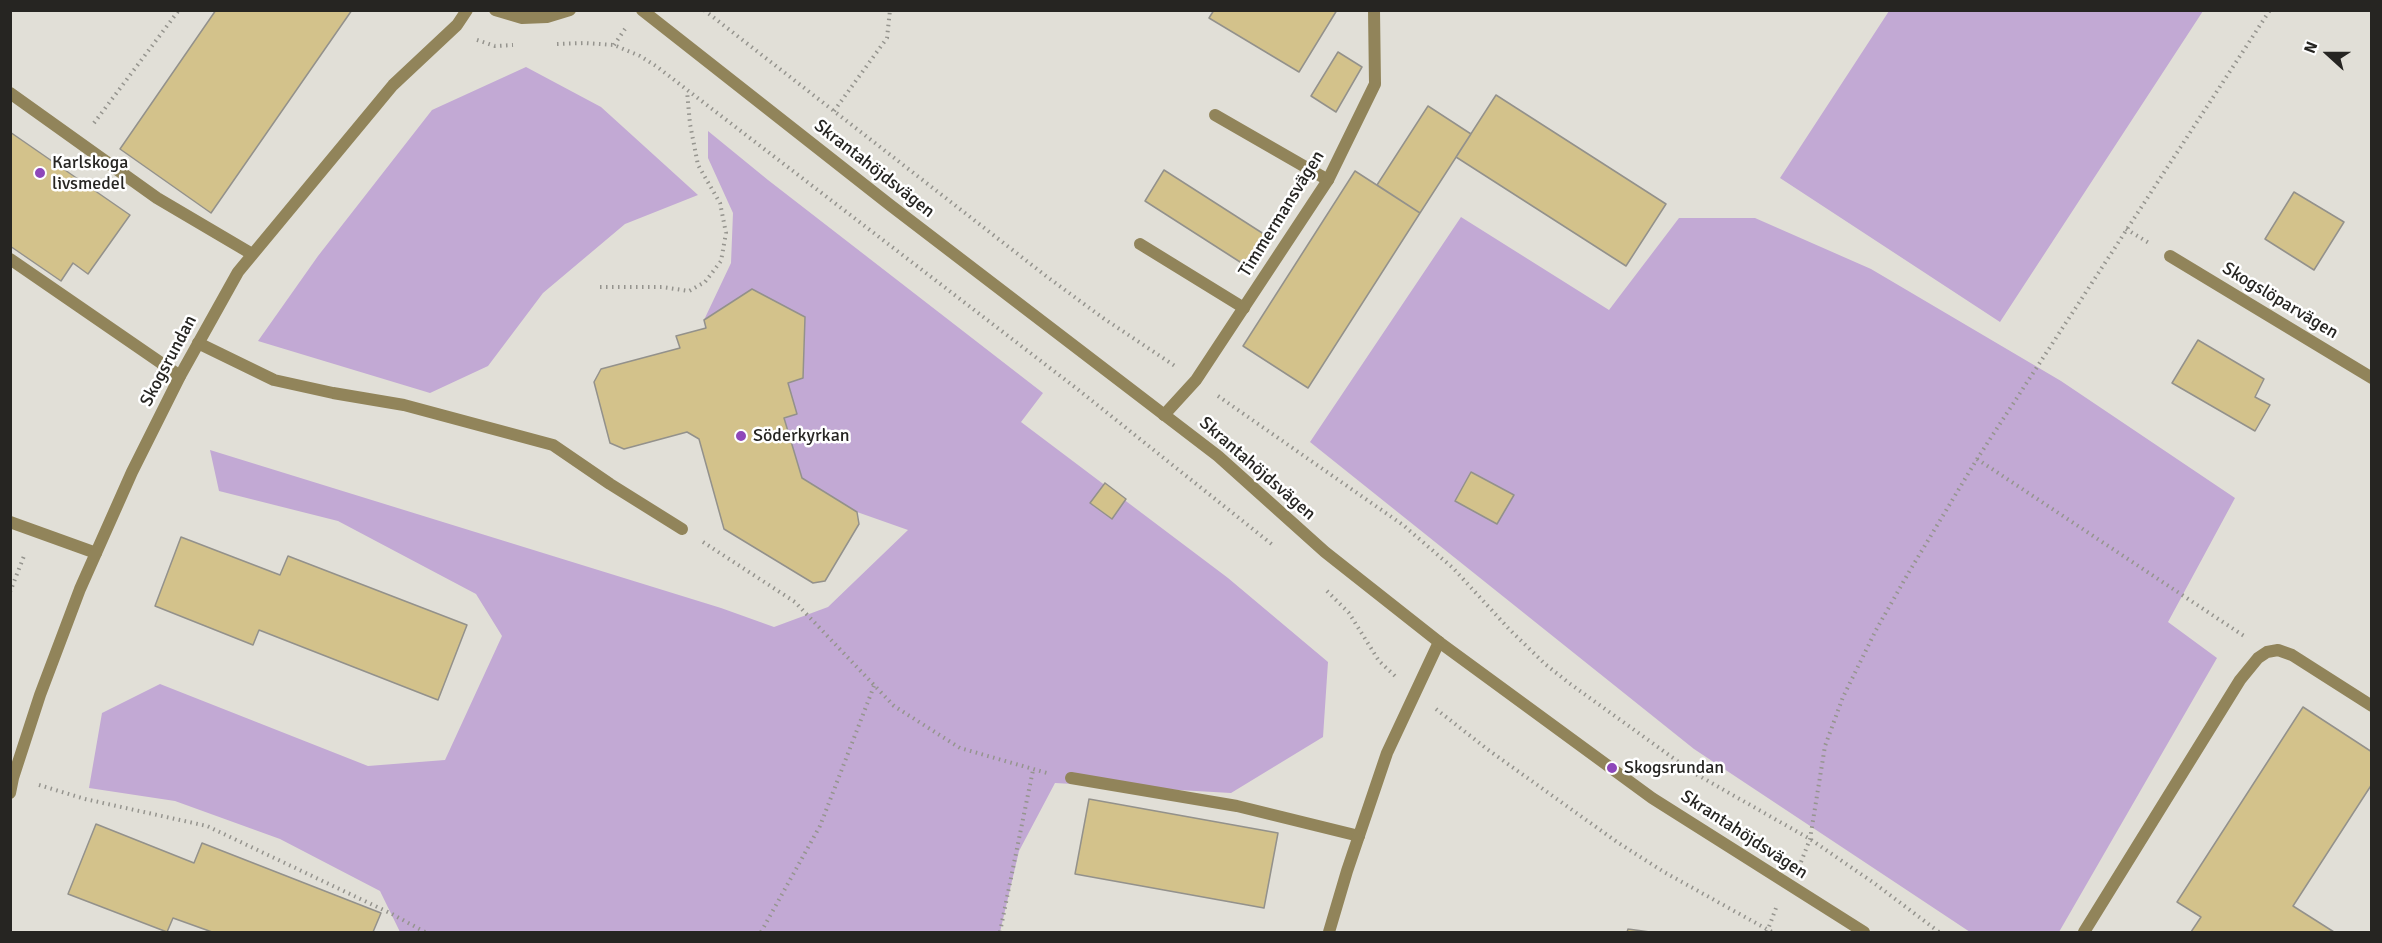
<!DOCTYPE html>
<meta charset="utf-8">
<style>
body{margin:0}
#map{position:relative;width:2382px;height:943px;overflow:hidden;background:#e1dfd7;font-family:Signika,sans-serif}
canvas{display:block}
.frame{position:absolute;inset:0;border:12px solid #262522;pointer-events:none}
.north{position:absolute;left:2298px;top:24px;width:60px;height:60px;-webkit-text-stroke:4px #fff;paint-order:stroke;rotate:291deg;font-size:16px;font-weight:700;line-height:24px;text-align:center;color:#262522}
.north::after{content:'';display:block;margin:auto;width:21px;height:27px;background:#262522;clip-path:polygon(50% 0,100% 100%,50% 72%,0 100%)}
</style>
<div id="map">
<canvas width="2382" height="943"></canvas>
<div class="frame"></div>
<div class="north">N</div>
</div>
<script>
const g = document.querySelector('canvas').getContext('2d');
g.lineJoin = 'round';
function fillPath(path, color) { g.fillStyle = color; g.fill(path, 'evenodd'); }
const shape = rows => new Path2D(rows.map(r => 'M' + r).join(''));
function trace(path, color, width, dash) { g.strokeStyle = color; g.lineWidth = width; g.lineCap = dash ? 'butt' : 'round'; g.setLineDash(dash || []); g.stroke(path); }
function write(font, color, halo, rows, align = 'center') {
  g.font = font + ' Signika,sans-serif'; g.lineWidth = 5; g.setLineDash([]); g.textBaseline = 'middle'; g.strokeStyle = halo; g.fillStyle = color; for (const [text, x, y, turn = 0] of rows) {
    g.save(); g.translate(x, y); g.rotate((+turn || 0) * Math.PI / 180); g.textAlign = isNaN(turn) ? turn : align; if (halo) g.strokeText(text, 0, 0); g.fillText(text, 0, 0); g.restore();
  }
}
const green = shape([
 [1889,11,2203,11,2000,322,1780,178],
 [526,67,601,107,698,195,625,224,543,293,488,366,430,393,258,341,318,256,432,110],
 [708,131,768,180,1043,393,1021,422,1228,578,1328,662,1323,737,1231,793,1055,783,1019,851,1000,932,400,932,380,891,280,839,175,801,89,788,102,713,160,684,368,766,445,760,502,636,476,594,338,521,219,491,210,450,721,608,774,627,828,607,908,530,857,512,802,478,784,418,752,289,704,320,731,263,733,213,708,158],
 [1461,217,1609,310,1679,218,1755,218,1871,269,2061,381,2235,498,2168,622,2217,658,2059,932,1970,932,1694,749,1310,442]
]);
const building = shape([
 [216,10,352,10,211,213,120,149,216,10],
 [1214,10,1337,10,1299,72,1209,18,1214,10],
 [1338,52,1362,67,1336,112,1311,96,1338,52],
 [1496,95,1666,204,1626,266,1456,157,1496,95],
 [1428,106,1471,134,1420,213,1377,185,1428,106],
 [10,132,130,215,88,274,73,263,61,281,10,246,10,132],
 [1164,170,1270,238,1251,269,1145,201,1164,170],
 [1355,171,1420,213,1308,388,1243,346,1355,171],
 [2294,192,2344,222,2314,270,2265,239,2294,192],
 [752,289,805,317,803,378,788,383,797,414,784,418,802,478,857,512,859,524,825,581,813,583,724,529,699,439,687,432,624,449,610,443,594,382,601,369,680,348,676,336,706,328,704,320,752,289],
 [2198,340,2264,379,2255,397,2270,405,2255,431,2172,383,2198,340],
 [1471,472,1514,495,1497,524,1455,501,1471,472],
 [1105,483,1126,499,1112,519,1090,503,1105,483],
 [181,537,280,575,288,556,467,625,438,700,259,630,253,645,155,606,181,537],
 [2303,707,2372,752,2372,784,2293,906,2334,932,2191,932,2201,917,2177,902,2303,707],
 [1089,799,1278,833,1264,908,1075,874,1089,799],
 [96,824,194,863,202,843,381,913,373,932,212,932,173,918,167,932,68,894,96,824],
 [1628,929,1650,932,1627,932,1628,929]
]);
const path = shape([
 [704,10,1046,276,1103,318,1175,366],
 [477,40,495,46,513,45],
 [557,44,585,43,614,45,640,56,656,66,1076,388,1274,546],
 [614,45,625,29],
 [834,111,887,38,890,10],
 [94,123,179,10],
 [2126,229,2149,243],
 [600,287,662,287,689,291,705,282,721,261,726,233,720,203,698,165,690,124,687,91],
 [1218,396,1403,525,1453,568,1509,629,1545,664,1569,683,1694,773,1810,839,1874,883,1939,932],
 [1977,459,2244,636],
 [703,542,795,602,894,706,960,748,1047,773],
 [1327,591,1349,613,1379,661,1395,676],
 [10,592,24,556],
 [1436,709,1487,749,1617,842,1664,872,1772,932],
 [39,785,85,799,207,826,392,914,425,932],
 [1801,862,1810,839,1825,746,1843,697,1876,630,1909,572,1977,459,2270,10],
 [761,932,820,826,874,686],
 [1000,932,1033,770],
 [1767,932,1776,908]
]);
const service = shape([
 [10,93,157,198,252,254],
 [1215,115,1328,180],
 [1140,244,1244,308],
 [10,259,180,376],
 [198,343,274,380,333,393,404,405,553,445,610,484,682,529],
 [10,522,96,553],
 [1071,778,1237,806,1359,836],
 [2084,932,2240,680,2258,658,2267,652,2278,650,2292,655,2372,706]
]);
const minor = shape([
 [2170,256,2372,378],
 [1164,415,1196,380,1328,180,1375,84,1374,10],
 [10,793,13,778,40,695,80,589,132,472,180,376,238,272,393,85,457,25,467,10],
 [1329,932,1347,871,1387,753,1439,642]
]);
const tertiary = shape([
 [495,10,522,18,547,17,570,10],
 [642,10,890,205,1218,456,1325,552,1439,642,1652,798,1864,932]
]);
const markers = [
 [40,173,6,"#8e47ba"],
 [741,436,6,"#8e47ba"],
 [1612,768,6,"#8e47ba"]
];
const poiNames = [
 ["Karlskoga",52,163],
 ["livsmedel",52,184],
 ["Söderkyrkan",753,436],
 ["Skogsrundan",1624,768]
];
const streetNames = [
 ["Skrantahöjdsvägen",874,169,38],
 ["Timmermansvägen",1282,214,-58],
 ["Skogslöparvägen",2280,301,31],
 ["Skogsrundan",169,361,-62],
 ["Skrantahöjdsvägen",1257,469,41],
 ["Skrantahöjdsvägen",1744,835,33]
];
fillPath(green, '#c2a9d4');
fillPath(building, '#d3c28b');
trace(building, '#93918b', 1.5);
trace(path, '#95948e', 4, [1.5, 4.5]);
trace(service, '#91845a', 12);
trace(minor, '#91845a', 12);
trace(tertiary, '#91845a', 12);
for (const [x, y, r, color] of markers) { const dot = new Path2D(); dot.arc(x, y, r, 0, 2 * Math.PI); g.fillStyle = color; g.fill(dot); trace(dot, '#fff', 2); }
write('18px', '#262522', '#fff', poiNames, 'left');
write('18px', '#262522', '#fff', streetNames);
</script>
